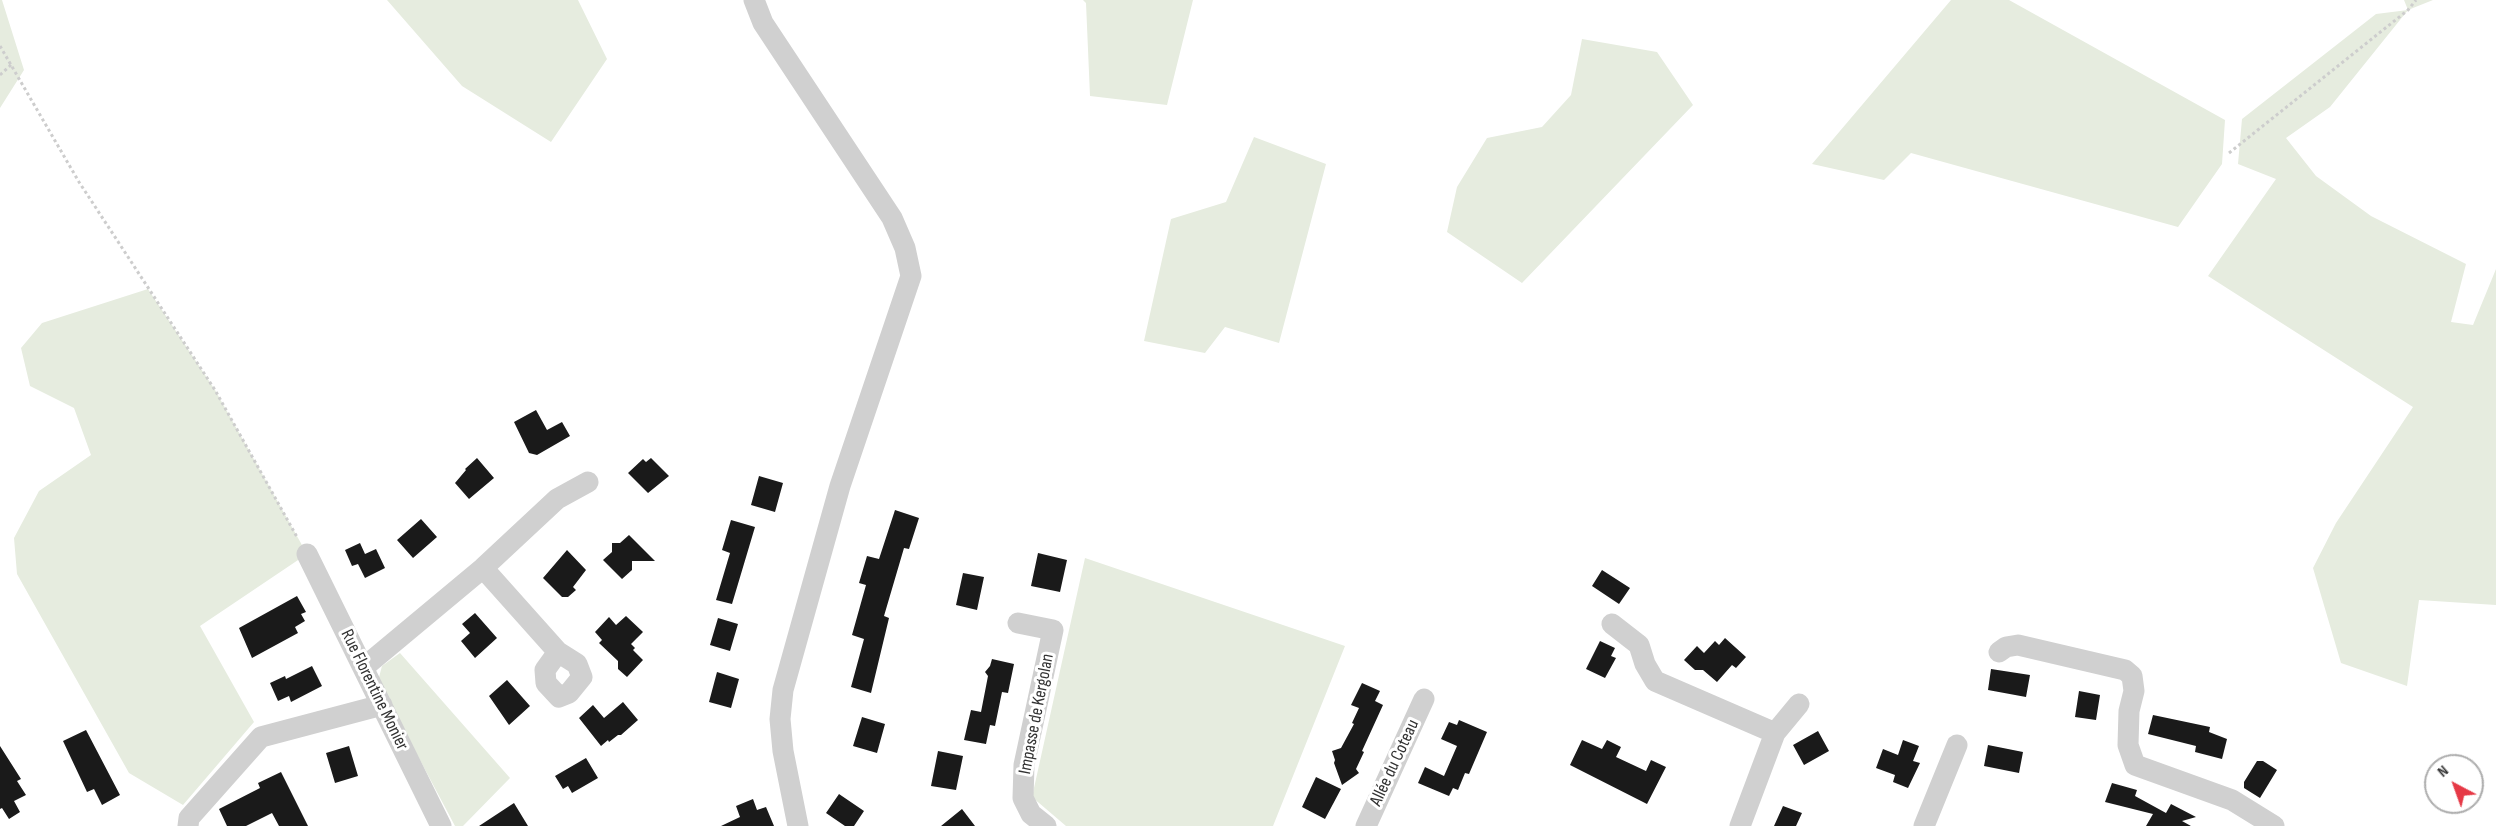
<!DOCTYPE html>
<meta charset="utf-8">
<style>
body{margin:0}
#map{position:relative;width:2496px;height:826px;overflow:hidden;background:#fff;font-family:"Sofia Sans Condensed",sans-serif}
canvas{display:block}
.north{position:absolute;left:2424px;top:754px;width:60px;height:60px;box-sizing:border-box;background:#fff;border:2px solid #adadad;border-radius:50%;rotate:319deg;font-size:16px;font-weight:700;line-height:24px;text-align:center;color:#333}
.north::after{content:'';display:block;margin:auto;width:21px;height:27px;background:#e63946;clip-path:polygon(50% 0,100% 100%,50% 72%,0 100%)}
</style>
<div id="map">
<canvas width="2496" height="826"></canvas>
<div class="north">N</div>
</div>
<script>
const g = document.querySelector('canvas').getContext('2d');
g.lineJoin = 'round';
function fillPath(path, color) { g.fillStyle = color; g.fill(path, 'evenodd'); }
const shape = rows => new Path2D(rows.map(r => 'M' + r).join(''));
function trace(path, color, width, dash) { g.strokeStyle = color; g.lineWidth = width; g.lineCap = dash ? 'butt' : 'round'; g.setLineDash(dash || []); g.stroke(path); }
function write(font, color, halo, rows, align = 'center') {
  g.font = font + ' "Sofia Sans Condensed",sans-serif'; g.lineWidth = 6; g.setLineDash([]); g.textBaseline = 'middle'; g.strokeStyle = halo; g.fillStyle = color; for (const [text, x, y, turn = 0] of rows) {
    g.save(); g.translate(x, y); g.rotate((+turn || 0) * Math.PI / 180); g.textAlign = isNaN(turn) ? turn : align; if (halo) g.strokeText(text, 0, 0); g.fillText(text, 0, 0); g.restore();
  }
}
const green = shape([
 [0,0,2,0,24,70,0,108],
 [387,0,578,0,607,59,551,142,462,86],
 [1083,0,1193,0,1167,105,1090,96,1086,3],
 [1951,0,2009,0,2225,120,2222,164,2178,227,1911,153,1884,180,1812,164],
 [2404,0,2433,0,2408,10,2330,107,2286,138,2316,176,2371,216,2466,264,2451,322,2473,325,2496,269,2496,605,2419,600,2407,686,2341,663,2313,568,2336,523,2413,407,2208,276,2276,179,2238,164,2242,119,2376,14,2408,10],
 [1582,39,1657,52,1693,105,1522,283,1447,232,1457,187,1487,138,1542,127,1571,95],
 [1254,137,1326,164,1279,343,1225,327,1205,353,1144,341,1171,219,1226,202],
 [148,289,215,390,307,554,200,626,254,722,183,805,129,773,17,574,14,538,39,491,91,455,74,408,30,386,21,348,42,323],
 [1085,558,1345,646,1273,826,1066,826,1032,797],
 [400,653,510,778,463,826,455,826,378,681,382,666]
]);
const building = shape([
 [536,410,547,430,562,422,570,436,537,455,529,453,514,422],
 [477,458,494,478,469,499,455,483,466,470,465,469],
 [651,458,669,476,648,493,628,473,643,459,646,462],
 [759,476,783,483,775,512,751,505],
 [895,510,919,518,909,549,904,548,884,616,889,618,871,693,851,687,864,639,852,635,866,585,859,583,867,556,879,559],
 [421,519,437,537,413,558,397,540],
 [731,520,755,527,732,604,716,600,730,553,722,550],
 [629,535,655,561,632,561,632,570,622,579,603,560,612,552,612,543,620,543],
 [360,543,365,554,376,549,385,568,365,578,358,564,352,566,345,550],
 [567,550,586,570,573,587,576,590,568,597,562,597,543,578],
 [1038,553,1067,560,1060,592,1031,586],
 [1602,570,1630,588,1619,604,1592,586],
 [963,573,984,577,977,610,956,605],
 [297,596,306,612,301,614,305,621,295,627,298,633,252,658,239,628],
 [475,613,497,638,475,658,461,641,470,633,462,624],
 [626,616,643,632,631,644,635,648,633,650,643,660,627,677,618,669,618,661,599,643,602,640,595,632,609,617,616,625],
 [718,618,738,624,730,651,710,645],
 [1725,638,1746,657,1736,668,1732,665,1717,682,1703,670,1695,670,1684,660,1697,646,1704,653,1715,641,1719,645],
 [1600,641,1615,648,1611,656,1616,658,1605,678,1586,669],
 [992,659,1014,664,1008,693,1002,692,995,726,990,725,986,744,964,740,971,710,981,712,988,676,985,672,990,666],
 [312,666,322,686,291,702,289,696,278,701,270,683,285,676,286,679],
 [1991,669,2030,675,2026,697,1988,690],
 [717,672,739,679,731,708,709,702],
 [507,680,530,706,509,725,489,696],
 [1362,683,1380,691,1375,701,1383,705,1362,751,1364,752,1356,769,1359,773,1342,785,1334,763,1335,760,1332,751,1341,748,1354,724,1352,723,1359,708,1351,705],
 [2079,691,2100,695,2096,720,2075,717],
 [623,702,638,720,621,735,618,735,609,742,608,740,601,746,579,718,593,705,604,718],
 [2153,715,2210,727,2209,732,2227,739,2222,759,2195,752,2196,746,2148,734],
 [862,717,885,724,877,753,853,746],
 [1459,720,1487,732,1469,774,1465,773,1458,790,1453,788,1449,796,1418,783,1425,767,1444,776,1457,746,1441,739,1449,722,1457,725],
 [86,730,120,795,102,805,94,789,87,792,63,741],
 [1818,731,1829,751,1804,765,1793,745],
 [1582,740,1602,749,1607,740,1621,747,1616,757,1646,771,1651,760,1666,767,1647,804,1570,765],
 [1903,740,1919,746,1913,761,1920,763,1908,788,1893,782,1895,775,1876,768,1883,749,1898,755],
 [1988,745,2023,752,2019,773,1984,766],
 [0,746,21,779,17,781,26,795,14,801,20,812,9,819,2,808,0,809],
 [349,746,358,776,335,783,326,753],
 [938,751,963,756,956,790,931,786],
 [586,758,598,778,572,793,568,786,563,789,555,776],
 [2257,761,2263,761,2277,770,2260,798,2244,788,2244,782],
 [281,772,308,826,279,826,272,813,246,826,227,826,219,809,260,788,258,783],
 [1316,777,1341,789,1325,819,1302,807],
 [2112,783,2137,790,2135,796,2166,813,2171,804,2196,817,2182,821,2191,826,2146,826,2153,814,2105,802],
 [839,794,864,811,854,826,845,826,826,813],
 [753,799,757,810,766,807,774,826,721,826,740,817,736,806],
 [514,803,528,826,479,826],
 [1783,806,1802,813,1796,826,1774,826],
 [962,809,975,826,941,826]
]);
const path = shape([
 [0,46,79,182,215,390,297,537],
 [0,75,11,65],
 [2229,153,2408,10,2416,0]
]);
const minor = shape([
 [754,0,763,23,892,218,905,248,911,276,840,486,783,690,780,719,783,751,798,826],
 [307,554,441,826],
 [483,568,558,652,545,670,546,683,559,697,569,693,582,677,577,664,558,652],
 [1018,623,1053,630,1024,765,1023,798,1031,814,1046,826],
 [1612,624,1639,645,1645,664,1655,681,1775,733],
 [1999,652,2006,647,2018,645,2125,670,2132,676,2134,691,2129,711,2128,745,2135,765,2232,800,2274,826],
 [363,668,483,568,557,499,588,482],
 [188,826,189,818,261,737,382,705],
 [1366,826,1424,699],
 [1740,826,1775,733,1799,704],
 [1924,826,1957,745]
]);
const streetNames = [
 ["Rue Florentine Monier",374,690,64],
 ["Impasse de Kergolan",1037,714,-79],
 ["Allée du Coteau",1395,763,-65]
];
fillPath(green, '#e6ecdf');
fillPath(building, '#1a1a1a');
trace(path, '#cdcdcd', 3, [3, 3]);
trace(minor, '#d0d0d0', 21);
write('18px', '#333', '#fff', streetNames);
</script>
